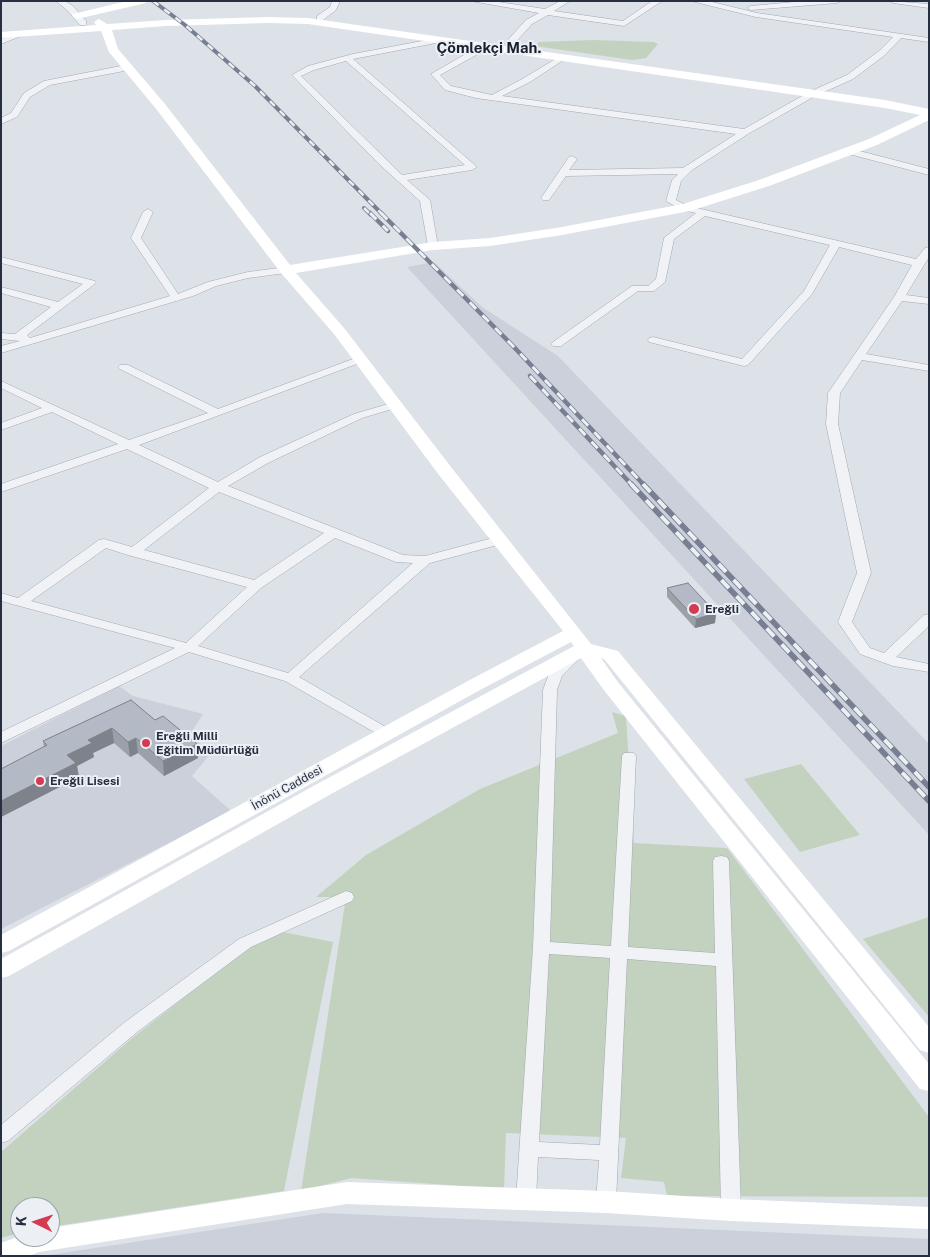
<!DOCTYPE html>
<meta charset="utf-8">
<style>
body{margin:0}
#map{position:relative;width:930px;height:1257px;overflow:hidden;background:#dde1e8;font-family:"Public Sans",sans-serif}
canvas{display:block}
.frame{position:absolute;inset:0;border:2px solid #262f3f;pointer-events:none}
.north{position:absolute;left:10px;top:1197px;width:50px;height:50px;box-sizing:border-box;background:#ecf0f5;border:1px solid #9da3ac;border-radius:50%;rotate:274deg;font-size:14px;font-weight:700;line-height:20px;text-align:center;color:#262f3f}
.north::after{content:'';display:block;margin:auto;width:18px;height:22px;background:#d43b50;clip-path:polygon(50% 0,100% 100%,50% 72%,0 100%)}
</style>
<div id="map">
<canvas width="930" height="1257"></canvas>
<div class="frame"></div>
<div class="north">K</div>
</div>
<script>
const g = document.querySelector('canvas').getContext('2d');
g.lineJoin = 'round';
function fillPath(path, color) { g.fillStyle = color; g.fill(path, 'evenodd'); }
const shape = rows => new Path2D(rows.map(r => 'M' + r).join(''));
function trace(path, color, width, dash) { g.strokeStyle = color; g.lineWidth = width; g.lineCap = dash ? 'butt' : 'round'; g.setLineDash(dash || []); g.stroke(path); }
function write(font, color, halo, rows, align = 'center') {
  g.font = font + ' "Public Sans",sans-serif'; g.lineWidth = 4; g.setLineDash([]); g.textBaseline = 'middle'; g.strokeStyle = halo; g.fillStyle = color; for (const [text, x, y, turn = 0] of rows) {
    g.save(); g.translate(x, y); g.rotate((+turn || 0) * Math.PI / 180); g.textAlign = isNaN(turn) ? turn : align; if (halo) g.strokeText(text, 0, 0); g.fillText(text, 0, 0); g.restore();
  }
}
const built = shape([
 [434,262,482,307,558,356,929,744,929,835,407,267],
 [119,686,133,696,203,714,189,736,212,752,192,776,231,811,1,929,1,746],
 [323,1213,929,1239,929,1256,43,1256]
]);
const green = shape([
 [593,40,654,42,658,44,646,58,632,60,535,46,539,42],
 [612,712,626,716,634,843,727,848,929,1117,929,1197,667,1196,664,1182,621,1178,626,1138,506,1133,504,1189,351,1178,301,1191,346,897,316,897,366,855,480,789,618,733],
 [801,764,860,835,800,852,744,779],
 [929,917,929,1017,863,939],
 [283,932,333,942,284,1191,50,1227,50,1207,20,1207,20,1233,1,1238,1,1152,131,1039,247,948]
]);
const street = shape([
 [56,1,65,1,73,6,86,21,86,25,80,25,67,10,56,1],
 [332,1,340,1,336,10,323,20,317,20,317,16,330,7,332,1],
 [471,1,492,1,545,9,560,1,570,1,554,11,623,21,652,1,662,1,624,26,548,15,532,24,512,46,509,46,505,44,506,42,526,20,539,13,471,1],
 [691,1,708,1,757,13,929,38,929,42,901,38,885,55,853,79,815,96,748,134,692,170,681,181,676,200,688,206,916,259,925,248,929,247,929,257,906,295,929,298,929,304,902,301,866,354,929,365,929,371,862,360,840,393,838,424,871,573,852,622,870,648,884,653,924,615,929,614,929,626,896,657,929,664,929,672,893,666,860,654,838,622,857,573,826,424,828,393,894,297,912,265,839,247,812,294,748,365,744,366,649,342,648,340,649,338,653,337,742,359,804,291,830,245,705,216,674,239,665,282,654,291,638,291,561,346,553,346,551,344,553,342,632,286,648,286,656,279,664,238,696,213,682,210,666,201,672,180,678,174,566,176,549,200,543,200,541,198,569,157,572,156,577,159,569,170,683,168,736,134,476,98,445,90,431,74,483,44,489,44,489,48,440,75,451,86,492,95,524,78,562,55,566,57,565,59,530,82,502,96,744,129,809,92,847,75,879,51,893,37,756,17,691,1],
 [805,1,841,1,837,3,751,10,747,8,751,6,805,1],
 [889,1,929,4,929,8,893,3,889,1],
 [18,32,22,34,21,36,1,44,1,39,18,32],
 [438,38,441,38,441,42,353,59,477,167,472,170,407,180,430,200,438,246,433,249,428,246,420,201,379,164,292,75,308,66,353,54,438,38],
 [346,61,465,165,402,175,301,76,314,70,346,61],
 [121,66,124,67,124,71,50,85,30,97,17,117,1,124,1,118,11,113,24,93,44,81,121,66],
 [848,148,929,169,929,175,845,153,845,149,848,148],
 [148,209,153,212,141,238,178,294,208,282,248,272,286,267,291,270,286,273,248,278,216,286,193,296,1,353,1,346,20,341,1,339,1,333,15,334,51,307,1,293,1,287,58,302,83,284,1,263,1,257,95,281,96,283,27,335,30,338,170,296,131,238,143,212,148,209],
 [361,356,367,359,365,361,139,445,218,482,260,457,354,414,395,402,399,403,401,405,399,407,362,418,268,463,228,486,403,555,425,556,500,536,506,540,505,543,430,563,299,677,391,730,393,733,391,736,381,736,285,681,189,652,1,743,1,732,175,648,1,601,1,593,18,598,99,540,104,539,132,547,209,488,127,449,1,492,1,484,118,444,52,412,1,430,1,423,42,408,1,388,1,381,129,440,208,413,120,369,118,367,120,365,128,365,218,409,361,356],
 [219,492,324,533,254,580,144,550,219,492],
 [335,538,396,562,413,563,288,673,198,646,261,588,335,538],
 [106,548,128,555,247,587,186,643,31,601,106,548],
 [573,654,580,658,562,676,557,690,550,942,611,946,622,756,624,753,634,753,636,756,628,947,715,953,713,861,715,857,721,856,727,857,729,861,741,1210,738,1216,731,1218,724,1216,721,1210,716,966,627,959,616,1202,613,1208,606,1210,599,1208,596,1202,599,1160,538,1157,536,1200,533,1206,526,1208,519,1206,516,1200,533,947,543,690,550,671,568,655,573,654],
 [549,954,610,958,600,1145,539,1142,549,954],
 [346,891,352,893,354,897,352,901,251,947,137,1032,8,1141,1,1143,1,1125,125,1022,239,939,346,891]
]);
const secondary = shape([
 [127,1,147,1,146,3,77,19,72,16,73,14,127,1],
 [268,17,308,18,885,100,929,109,929,120,877,145,769,186,690,211,562,235,490,246,433,250,296,273,344,328,451,467,591,644,618,651,929,1027,929,1053,920,1050,604,659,601,658,617,681,929,1064,929,1091,920,1089,603,689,581,658,331,794,9,976,1,978,1,959,317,784,574,646,571,642,480,690,9,951,1,953,1,935,466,682,563,631,439,475,334,334,281,273,157,110,109,52,101,31,1,38,1,32,96,25,94,22,99,19,107,24,166,20,268,17],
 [268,23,308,24,885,108,920,115,869,139,759,180,683,204,562,227,490,238,433,242,290,265,165,104,118,49,112,30,166,26,268,23],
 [347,1182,606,1191,731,1199,929,1207,929,1229,731,1221,606,1213,347,1204,39,1252,29,1256,1,1256,1,1243,20,1236,50,1237,50,1228,347,1182]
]);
const railFar2 = shape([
 [153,1,185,25,255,86,383,215],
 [364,208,371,215]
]);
const railFar1 = shape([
 [370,213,388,231],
 [381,213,513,346,644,485],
 [530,376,632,485]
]);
const rail = shape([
 [631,484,929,801],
 [643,484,929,787]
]);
const wall = shape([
 [667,588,716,613,715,623,695,628,667,597],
 [131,700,198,758,164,776,138,753,130,757,114,743,93,753,94,757,77,766,79,777,1,817,44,747,43,741]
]);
const shadedWall = shape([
 [716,613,715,623,695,628,696,619],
 [112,728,114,743,93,753,94,757,77,766,79,777,1,817,1,801,88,740],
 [136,738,138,753,130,757,128,742],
 [197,744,198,758,164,776,163,761]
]);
const building = shape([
 [688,583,716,613,696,619,667,588,688,583],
 [131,700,155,720,163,716,197,744,163,761,136,738,128,742,112,728,88,740,92,743,67,755,76,763,1,801,1,769,47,745,43,741,131,700]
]);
const markers = [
 [694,609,6,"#d43b50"],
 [146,743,5,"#d43b50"],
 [40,781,5,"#d43b50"]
];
const poiNames = [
 ["Ereğli",705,609],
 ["Ereğli Milli",156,736],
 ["Eğitim Müdürlüğü",156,750],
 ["Ereğli Lisesi",50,781]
];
const streetNames = [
 ["İnönü Caddesi",287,788,-29]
];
const farDistrictnames = [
 ["Çömlekçi Mah.",489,48]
];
fillPath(built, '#cbd0da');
fillPath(green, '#c3d2be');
trace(street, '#a2a8b2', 1);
fillPath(street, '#f0f2f6');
fillPath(secondary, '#fff');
trace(railFar2, '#768092', 4);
trace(railFar1, '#768092', 4.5);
trace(rail, '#768092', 5.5);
trace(railFar2, '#ecf0f5', 2.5, [7]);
trace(railFar1, '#ecf0f5', 3, [9]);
trace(rail, '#ecf0f5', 4, [11]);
fillPath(wall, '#9ba0a9');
fillPath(shadedWall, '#7e828a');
fillPath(building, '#b4bac5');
trace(building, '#7e828a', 1);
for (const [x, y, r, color] of markers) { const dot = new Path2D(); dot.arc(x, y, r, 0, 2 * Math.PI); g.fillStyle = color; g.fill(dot); trace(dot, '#ecf0f5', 2); }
write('bold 12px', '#262f3f', '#ecf0f5', poiNames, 'left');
write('12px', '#262f3f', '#ecf0f5', streetNames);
write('bold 15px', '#18202f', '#ecf0f5', farDistrictnames);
</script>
